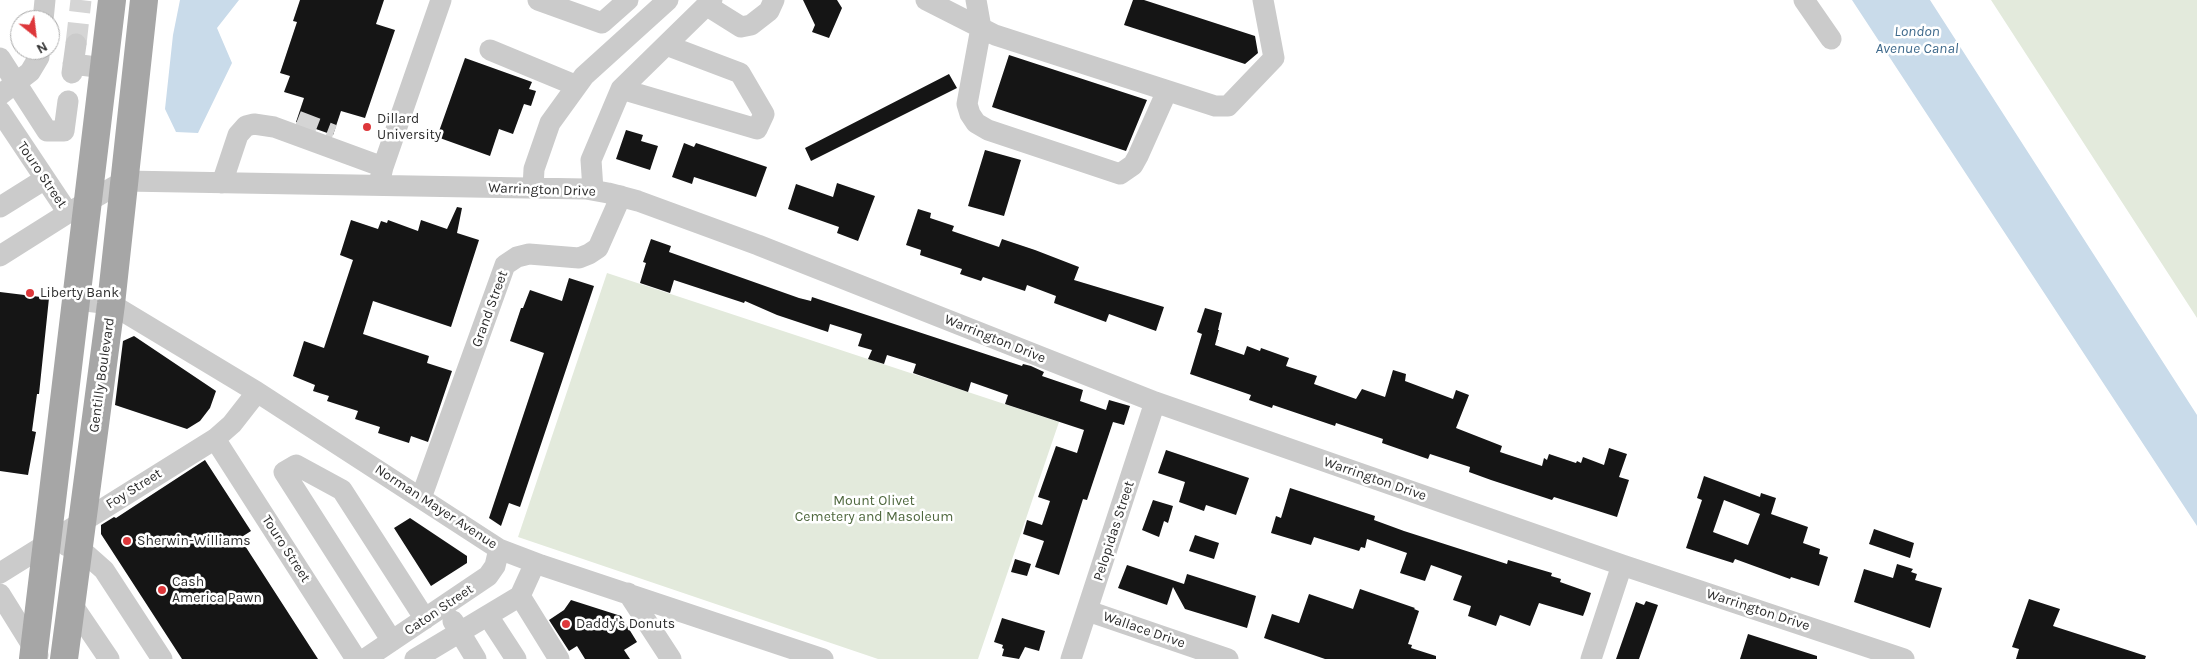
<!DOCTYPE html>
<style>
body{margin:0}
#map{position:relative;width:2197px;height:659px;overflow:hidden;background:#fff;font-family:Karla,sans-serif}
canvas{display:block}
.north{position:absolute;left:10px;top:10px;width:50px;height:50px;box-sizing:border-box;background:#fff;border:1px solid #ababab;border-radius:50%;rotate:151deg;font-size:14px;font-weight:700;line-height:20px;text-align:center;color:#2e2e2e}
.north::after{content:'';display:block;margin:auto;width:18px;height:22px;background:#dd373a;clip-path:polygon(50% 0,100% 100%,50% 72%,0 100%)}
</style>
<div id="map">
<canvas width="2197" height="659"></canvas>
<div class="north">N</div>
</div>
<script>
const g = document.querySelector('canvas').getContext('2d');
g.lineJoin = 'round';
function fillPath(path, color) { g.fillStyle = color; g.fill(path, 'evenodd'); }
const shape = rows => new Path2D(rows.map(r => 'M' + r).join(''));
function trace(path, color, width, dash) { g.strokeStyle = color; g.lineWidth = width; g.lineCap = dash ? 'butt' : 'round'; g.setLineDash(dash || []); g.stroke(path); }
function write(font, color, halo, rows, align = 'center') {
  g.font = font + ' Karla,sans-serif'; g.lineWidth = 5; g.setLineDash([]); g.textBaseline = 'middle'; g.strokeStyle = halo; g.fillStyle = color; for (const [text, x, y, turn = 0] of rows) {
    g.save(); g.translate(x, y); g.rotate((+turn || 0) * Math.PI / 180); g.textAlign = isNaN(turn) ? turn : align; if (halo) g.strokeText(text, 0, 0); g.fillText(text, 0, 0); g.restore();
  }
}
const green = shape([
 [1991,0,2197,0,2197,318],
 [607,273,1059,422,978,659,878,659,518,537]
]);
const water = shape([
 [180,0,239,0,217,28,232,63,198,133,176,132,165,109,173,35],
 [1852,0,1930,0,2197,415,2197,526]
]);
const building = shape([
 [300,0,384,0,376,24,395,30,365,118,341,111,333,135,296,122,304,98,284,92,290,76,280,73,297,22,293,21],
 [803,0,837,0,842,8,829,38,812,32,815,25],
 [1133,0,1144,0,1255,36,1258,53,1245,64,1124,25],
 [1009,55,1147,100,1126,151,992,107],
 [465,58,532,82,529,89,536,91,531,106,524,104,513,134,499,129,490,156,437,137],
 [949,74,957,88,811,161,805,148],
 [626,130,643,135,641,141,658,146,650,170,616,159],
 [684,143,694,147,696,143,767,167,756,197,694,177,692,184,672,177],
 [985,150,1021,160,1004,216,968,206],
 [837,183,875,196,858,241,837,233,839,227,788,209,796,184,833,197],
 [457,207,462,208,457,233,479,240,451,327,373,301,363,334,429,356,427,363,452,371,428,442,411,436,409,443,378,433,380,427,355,419,358,411,327,401,329,396,313,391,315,385,293,376,304,341,324,348,353,260,340,255,351,220,378,229,381,221,387,223,388,220,418,231,421,220,447,229],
 [918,209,931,213,930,218,954,226,952,231,999,247,1002,239,1035,250,1079,267,1074,280,1164,307,1156,331,1109,314,1106,322,1054,303,1056,296,1027,285,1025,291,983,277,981,281,960,274,962,269,920,255,921,250,906,245],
 [651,239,671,246,669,252,799,298,811,301,812,297,1022,366,1023,364,1031,366,1044,372,1042,376,1083,390,1080,401,1106,410,1109,400,1130,406,1124,425,1113,422,1087,500,1083,499,1059,575,1035,567,1044,541,1023,534,1027,520,1042,525,1050,501,1038,497,1056,446,1077,453,1084,430,1005,404,1008,395,971,382,968,392,913,373,916,364,887,355,884,364,868,359,872,350,858,346,862,334,830,324,828,332,777,315,745,301,744,303,674,280,670,293,640,283,646,263,643,262],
 [569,278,594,286,520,507,509,503,501,526,489,518,544,353,510,341,521,308,523,308,530,290,562,301],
 [0,292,49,298,39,394,37,394,32,431,36,432,28,475,0,471],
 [1205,308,1222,313,1218,330,1219,330,1215,345,1244,355,1247,346,1260,351,1261,348,1289,358,1286,366,1317,376,1314,384,1356,399,1362,389,1385,397,1393,370,1406,374,1405,381,1453,399,1456,390,1469,395,1456,428,1502,446,1500,452,1542,466,1544,458,1547,460,1549,454,1576,463,1577,461,1581,463,1583,457,1604,465,1609,448,1627,454,1619,477,1629,480,1617,517,1554,497,1552,500,1491,480,1469,472,1470,467,1430,454,1428,459,1382,443,1383,439,1336,423,1335,426,1273,405,1272,408,1249,400,1251,395,1190,374,1202,334,1197,332],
 [134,336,216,391,210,408,200,421,187,429,115,405,123,341],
 [1166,450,1249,478,1236,515,1206,505,1204,511,1179,502,1185,482,1158,473],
 [205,460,251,531,240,538,318,659,182,659,101,534,101,525,114,517,116,518],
 [1704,476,1760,497,1761,493,1776,498,1771,514,1808,527,1803,543,1820,549,1819,554,1828,557,1819,586,1791,577,1790,579,1735,559,1733,563,1686,548,1702,500,1697,498],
 [1724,500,1760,514,1748,545,1713,532],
 [1290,488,1375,516,1374,520,1404,531,1507,564,1508,560,1552,573,1551,576,1561,579,1560,582,1591,593,1585,611,1583,616,1539,603,1530,626,1500,615,1496,626,1468,616,1471,606,1453,600,1462,576,1431,565,1425,581,1400,573,1407,553,1367,539,1365,548,1361,547,1359,551,1314,537,1311,545,1271,533,1276,516,1281,518],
 [1153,500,1173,506,1168,523,1164,521,1159,537,1142,530],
 [410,518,467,556,467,563,431,586,394,528],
 [1874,529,1914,543,1910,558,1869,544],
 [1195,535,1219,543,1214,559,1189,551],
 [1015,559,1031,564,1027,576,1011,572],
 [1897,564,1913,569,1911,572,1917,574,1915,580,1942,588,1930,628,1854,602,1864,569,1893,578],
 [1127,565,1184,584,1187,574,1256,596,1247,628,1185,609,1173,587,1167,605,1118,588],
 [1360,589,1415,608,1414,609,1419,611,1408,644,1412,645,1411,648,1436,656,1436,659,1325,659,1264,638,1272,614,1299,623,1309,594,1353,609],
 [2029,599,2060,609,2053,626,2146,656,2145,659,2016,659,2019,649,2012,647],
 [571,600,621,616,637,642,624,650,630,659,585,659,577,646,569,651,549,620,564,610],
 [1646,601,1658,605,1639,659,1616,659,1636,602,1644,605],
 [1002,618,1045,631,1039,651,1025,647,1019,659,1002,656,1004,649,1002,648,1003,645,994,642],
 [1748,634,1817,656,1817,659,1740,659]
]);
const minorTunnel = shape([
 [76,44,81,0],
 [297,121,333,135]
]);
const minor = shape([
 [538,0,602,23,628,0],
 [926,0,995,35,1215,106,1228,106,1274,58,1263,0],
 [976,0,981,28,967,104,970,114,976,123,988,130,1120,174,1133,165,1138,156,1167,91],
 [1804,0,1831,39],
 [706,5,741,27,751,25,769,11,774,0],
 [43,20,45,0],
 [490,50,577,86],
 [0,58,47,131,64,131,68,101],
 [73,64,104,68],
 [72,73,76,44],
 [621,89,757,129,764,114,740,73,666,45],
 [0,95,30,72,39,57,39,50],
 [0,111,68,213],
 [380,180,383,167,441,0],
 [222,183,238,135,246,126,254,124,274,127,383,167],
 [533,188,534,169,550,123,584,76,668,0],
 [593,190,591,160,621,89,712,0],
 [0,207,45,179],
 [0,256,68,213,124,181,586,189,608,193,638,201,758,245,1155,402,1622,565,1904,659],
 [77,300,111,304,257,392,499,549,541,565,823,659],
 [215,439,356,659],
 [421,498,505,265,517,257,529,254,579,258,589,254,598,248,621,196],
 [67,546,78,547,104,570,162,659],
 [0,573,215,439,232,424,257,392],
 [628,593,671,659],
 [0,594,38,655],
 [520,596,559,659],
 [71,603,109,659],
 [1088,611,1228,659],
 [488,616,516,659],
 [453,621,476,659],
 [392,641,284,472,296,465,342,490,425,619],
 [365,659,488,576,495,566,499,549],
 [415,659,520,596,535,563],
 [1071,659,1155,402],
 [1591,659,1622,565]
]);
const major = shape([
 [33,659,112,0],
 [64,659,111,304,144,0]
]);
const markers = [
 [367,127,5,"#dd373a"],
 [30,293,5,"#dd373a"],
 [127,541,5,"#dd373a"],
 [162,590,5,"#dd373a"],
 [566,624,5,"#dd373a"]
];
const poiNames = [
 ["Dillard",377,119],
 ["University",377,135],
 ["Liberty Bank",40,293],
 ["Sherwin-Williams",137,541],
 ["Cash",172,582],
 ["America Pawn",172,598],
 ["Daddy's Donuts",576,624]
];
const streetNames = [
 ["Touro Street",42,175,56],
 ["Warrington Drive",542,190,2],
 ["Grand Street",490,309,-70],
 ["Warrington Drive",995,339,22],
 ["Gentilly Boulevard",102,375,-82],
 ["Warrington Drive",1375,479,19],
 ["Foy Street",134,489,-32],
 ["Norman Mayer Avenue",436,507,33],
 ["Pelopidas Street",1114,531,-72],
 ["Touro Street",286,549,57],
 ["Caton Street",439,610,-34],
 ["Warrington Drive",1758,610,18],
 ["Wallace Drive",1144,630,19]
];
const parkNames = [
 ["Mount Olivet",874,501],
 ["Cemetery and Masoleum",874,517]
];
const waterNames = [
 ["London",1917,32],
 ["Avenue Canal",1917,49]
];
fillPath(green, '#e3eadc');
fillPath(water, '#c9dbea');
fillPath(building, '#151515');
trace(minorTunnel, '#d5d5d5', 21, [21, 11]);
trace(minor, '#cbcbcb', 21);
trace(major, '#a6a6a6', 28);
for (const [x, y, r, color] of markers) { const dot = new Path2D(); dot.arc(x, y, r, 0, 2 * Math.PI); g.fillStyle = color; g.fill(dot); trace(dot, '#fff', 2); }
write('14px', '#2e2e2e', '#fff', poiNames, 'left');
write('14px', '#2e2e2e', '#fff', streetNames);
write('14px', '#4e673d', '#fff', parkNames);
write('italic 15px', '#3f6a8c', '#fff', waterNames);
</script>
